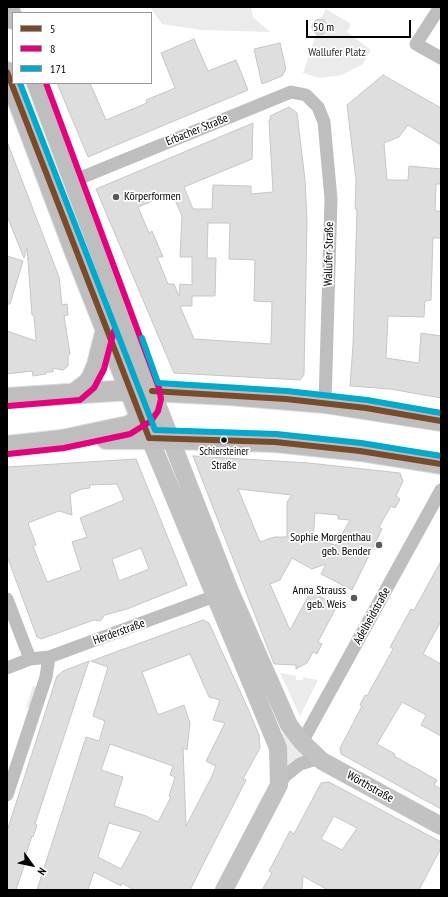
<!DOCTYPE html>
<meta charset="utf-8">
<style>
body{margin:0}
#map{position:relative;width:448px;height:897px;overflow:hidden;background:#fff;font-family:"PT Sans Narrow",sans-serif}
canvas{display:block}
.frame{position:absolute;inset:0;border:8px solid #000;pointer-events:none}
.legend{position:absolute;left:12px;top:12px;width:140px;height:72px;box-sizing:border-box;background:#fff;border:1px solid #999;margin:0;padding:5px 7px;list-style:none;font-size:12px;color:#000}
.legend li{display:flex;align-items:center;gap:8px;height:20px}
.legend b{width:20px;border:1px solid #999}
.north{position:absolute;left:12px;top:845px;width:40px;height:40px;-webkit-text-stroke:3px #fff;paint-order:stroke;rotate:123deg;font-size:11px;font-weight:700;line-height:16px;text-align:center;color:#000}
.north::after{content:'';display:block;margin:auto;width:14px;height:18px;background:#000;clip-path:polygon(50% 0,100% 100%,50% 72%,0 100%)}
.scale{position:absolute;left:306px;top:20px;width:105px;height:18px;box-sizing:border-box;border:2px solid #000;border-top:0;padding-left:5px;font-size:12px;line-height:14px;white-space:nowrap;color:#000;-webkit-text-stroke:3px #fff;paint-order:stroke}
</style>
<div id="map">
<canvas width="448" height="897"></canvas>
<div class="frame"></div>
<ul class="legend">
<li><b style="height:5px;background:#7a4b2a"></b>5</li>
<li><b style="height:5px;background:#e5007d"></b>8</li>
<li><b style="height:5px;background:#00a9ce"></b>171</li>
</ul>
<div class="north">N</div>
<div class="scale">50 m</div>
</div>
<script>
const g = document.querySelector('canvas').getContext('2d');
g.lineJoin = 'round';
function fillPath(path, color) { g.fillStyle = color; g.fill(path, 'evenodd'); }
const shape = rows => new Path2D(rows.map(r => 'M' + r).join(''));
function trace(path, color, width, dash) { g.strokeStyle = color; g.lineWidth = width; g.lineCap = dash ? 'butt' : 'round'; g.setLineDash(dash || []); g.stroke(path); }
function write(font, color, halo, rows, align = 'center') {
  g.font = font + ' "PT Sans Narrow",sans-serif'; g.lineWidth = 3.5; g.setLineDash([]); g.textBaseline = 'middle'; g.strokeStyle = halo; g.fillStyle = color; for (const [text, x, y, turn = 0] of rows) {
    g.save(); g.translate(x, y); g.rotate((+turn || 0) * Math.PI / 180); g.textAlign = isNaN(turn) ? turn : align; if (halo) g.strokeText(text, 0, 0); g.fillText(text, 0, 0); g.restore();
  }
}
const green = shape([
 [150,7,251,7,253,17,270,32,202,30,162,24],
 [326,9,351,24,347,32,371,50,363,64,342,75,320,78,303,73,316,34,320,36,325,35,329,28,328,22,321,18],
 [280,673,296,676,296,680,303,680,303,677,318,680,300,716],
 [33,686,38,688,31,709,26,708],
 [288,730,307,756,288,766,279,736]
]);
const building = shape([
 '312 27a8 8 0 1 1 16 0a8 8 0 1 1-16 0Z',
 [194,39,208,71,236,60,248,90,88,157,57,83,90,83,106,120,147,103,146,100,175,88,161,53,194,39],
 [280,43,286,69,282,76,262,84,254,49,280,43],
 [383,75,441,108,441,145,408,125,399,137,384,143,387,180,408,180,409,166,441,169,441,184,436,184,435,211,441,211,441,238,433,238,431,300,425,301,424,317,388,316,386,358,419,363,421,333,441,336,441,398,390,389,350,386,353,345,357,209,355,209,356,180,347,105,383,75],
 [289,107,297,113,305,180,307,221,304,375,300,380,174,373,96,189,253,123,252,159,184,187,193,209,212,209,213,185,251,186,251,194,273,192,269,120,271,119,270,116,289,107],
 [172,193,182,216,180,257,192,257,192,285,180,284,179,296,174,284,168,284,157,257,163,257,152,231,149,233,138,207,172,193],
 [208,223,230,223,229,259,255,260,254,301,272,302,271,344,194,339,180,306,192,306,192,296,215,296,216,258,207,258,208,223],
 [8,144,59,277,62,305,67,304,68,315,64,316,70,354,68,356,68,366,63,370,53,368,53,372,47,372,46,374,33,376,32,371,7,374,7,331,36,341,34,315,32,315,27,248,24,258,7,216,8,144],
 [7,256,23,261,10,304,7,304,7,256],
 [193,456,309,463,400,473,403,481,396,496,400,499,395,508,391,506,379,527,382,529,352,590,321,574,326,564,312,569,292,558,280,580,270,584,290,630,311,591,337,606,318,642,322,644,317,654,313,652,307,663,296,669,296,665,274,664,193,456],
 [238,489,292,495,287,502,287,537,274,537,260,542,238,489],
 [315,513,338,515,338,519,350,520,336,545,313,540,315,513],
 [136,459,187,585,127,609,105,615,100,621,94,620,41,639,37,637,7,556,7,467,136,459],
 [117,484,124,500,80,518,87,537,72,542,81,570,47,582,33,546,36,545,28,523,59,511,72,515,70,494,82,489,90,488,89,485,117,484],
 [141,548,149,569,119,581,112,559,141,548],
 [441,561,441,621,423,654,441,664,441,736,421,725,426,715,402,702,377,744,395,754,394,756,437,780,434,785,441,789,441,809,341,754,340,748,362,706,360,705,365,695,367,696,393,649,390,647,411,609,414,610,441,561],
 [203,620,209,623,249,711,259,735,260,748,243,779,246,780,190,890,134,890,122,883,121,886,94,872,88,890,37,890,86,737,99,741,105,721,93,716,108,667,91,661,203,620],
 [190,654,209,697,220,700,213,720,225,723,206,761,216,766,212,776,186,826,183,748,187,750,190,723,184,705,158,715,142,672,190,654],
 [110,744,173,766,170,775,175,777,169,796,171,797,158,822,146,816,114,806,123,777,101,770,110,744],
 [109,823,141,832,121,869,98,857,109,823],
 [89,661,35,824,37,825,33,837,32,836,25,857,27,857,16,890,7,890,7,831,57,676,63,671,89,661],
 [329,782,441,842,441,848,419,890,328,890,303,876,302,890,262,890,272,873,269,871,290,831,294,834,321,783,329,782],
 [334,816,357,828,342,850,321,839,334,816]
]);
const street = shape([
 [440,7,416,44,441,58],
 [73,181,291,92,306,95,318,107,324,122,331,199,325,403],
 [7,599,30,659],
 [7,668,30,659,49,657,223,593],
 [302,742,441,490],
 [279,785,285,776,300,764,313,760,322,761],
 [7,795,46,677,49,657]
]);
const secondary = shape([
 [152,391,230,591,289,725,302,742,322,761,441,826],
 [145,427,278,748,279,785,224,890]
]);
const primary = shape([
 [8,7,13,19],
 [7,72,73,247,141,419,154,432,171,439],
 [75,393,88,383,92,377,97,365,106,329],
 [7,398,130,390,229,395,325,403,441,421],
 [106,439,171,439,275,442,360,451,441,464],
 [7,446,62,440,128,426,145,416,151,408,153,398,152,391,37,83]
]);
const bus1 = shape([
 [7,72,149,438],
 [152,391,286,399,366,408,441,421],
 [149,438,275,442,360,451,441,464]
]);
const bus2 = shape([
 [8,406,80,400,94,388,104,369,114,331],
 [8,454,64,448,130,434,151,421,158,411,161,399,159,388,46,83]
]);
const bus3 = shape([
 [20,83,155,430,276,434,361,443,441,456],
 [142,338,158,383,287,391,367,400,441,413]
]);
const markers = [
 [116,197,4,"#595959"],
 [224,440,3.5,"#000"],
 [379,545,4,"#595959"],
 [354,598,4,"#595959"]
];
const busNames = [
 ["Schiersteiner",224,452],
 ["Straße",224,466]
];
const parkNames = [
 ["Wallufer Platz",337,53]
];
const streetNames = [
 ["Erbacher Straße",197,130,-22],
 ["Wallufer Straße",329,254,-89],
 ["Adelheidstraße",372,616,-61],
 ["Herderstraße",119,632,-20],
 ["Wörthstraße",370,787,29]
];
const poiNames = [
 ["Körperformen",124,197,"left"],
 ["Sophie Morgenthau",371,538],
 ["geb. Bender",371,552],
 ["Anna Strauss",346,591],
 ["geb. Weis",346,605]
];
fillPath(green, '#ebebeb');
fillPath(building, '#dedede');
trace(building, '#c6c6c6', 1);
trace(primary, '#dbdbdb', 22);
trace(street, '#bebebe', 13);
trace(secondary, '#c2c2c2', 18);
trace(primary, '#bebebe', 20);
trace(bus1, '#7a4b2a', 6);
trace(bus2, '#e5007d', 6);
trace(bus3, '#00a9ce', 6);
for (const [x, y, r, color] of markers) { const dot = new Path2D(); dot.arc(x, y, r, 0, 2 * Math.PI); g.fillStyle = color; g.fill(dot); trace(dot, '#fff', 1.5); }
write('11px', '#000', '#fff', busNames);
write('12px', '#313131', '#fff', parkNames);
write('12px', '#000', '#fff', streetNames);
write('12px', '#000', '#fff', poiNames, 'right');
</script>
